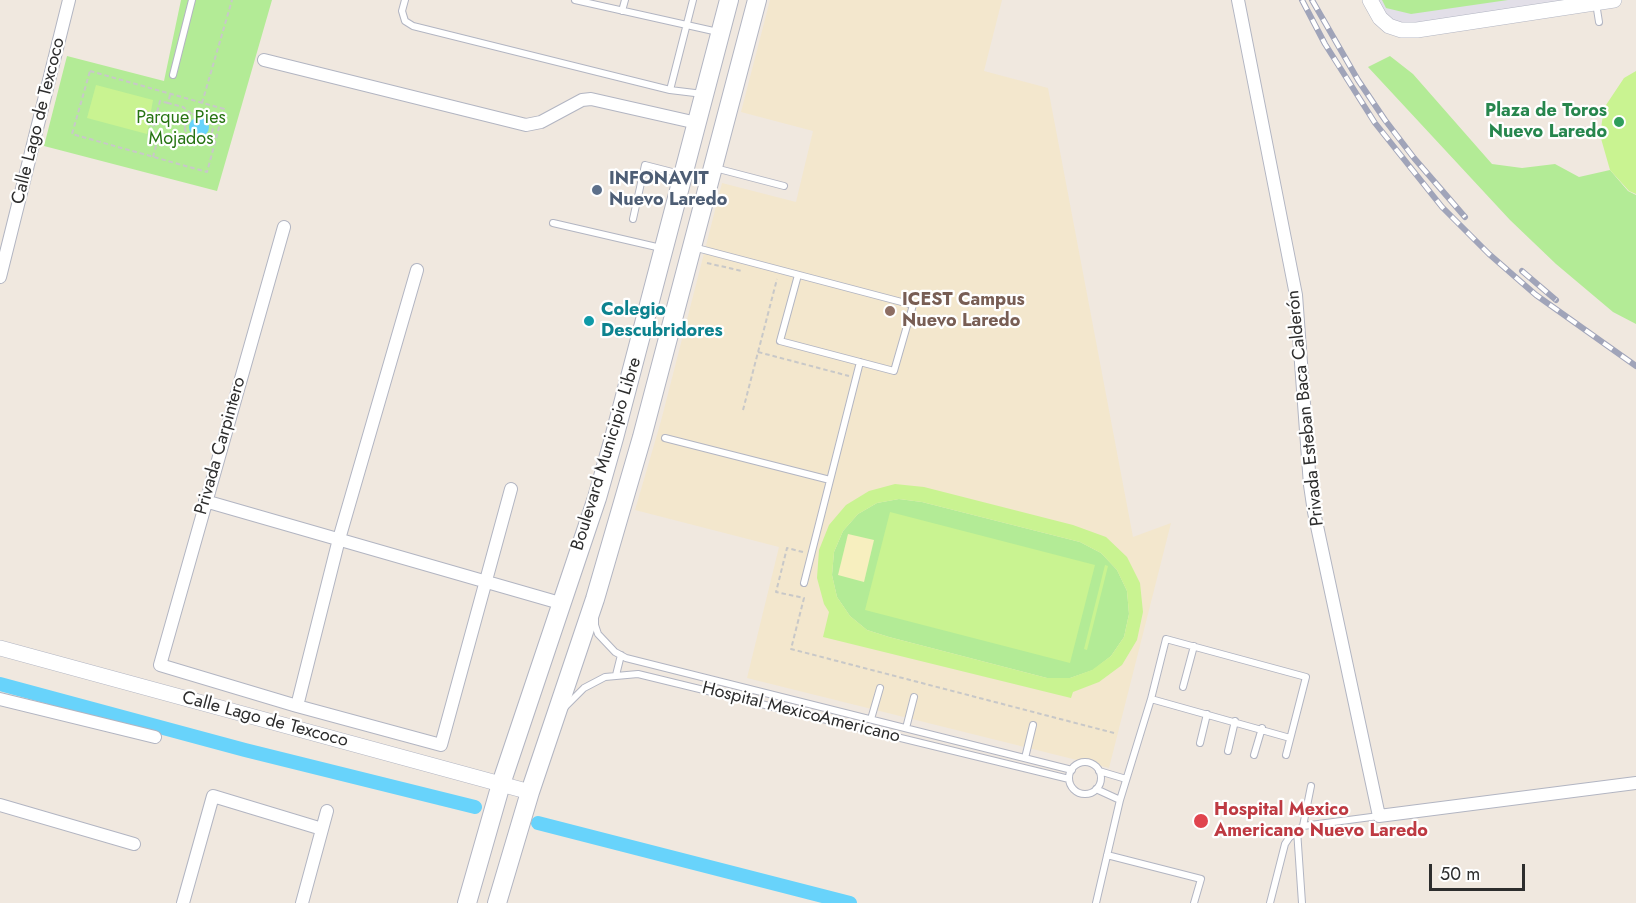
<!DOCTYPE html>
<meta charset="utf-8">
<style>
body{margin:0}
#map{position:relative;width:1636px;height:903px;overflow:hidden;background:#f0e8df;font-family:Jost,sans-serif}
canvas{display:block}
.scale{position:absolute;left:1429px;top:864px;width:96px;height:27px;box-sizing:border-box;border:3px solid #2d2d2d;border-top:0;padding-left:8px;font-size:18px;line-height:21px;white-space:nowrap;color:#2d2d2d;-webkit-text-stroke:4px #fff;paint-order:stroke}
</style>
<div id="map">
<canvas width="1636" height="903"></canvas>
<div class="scale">50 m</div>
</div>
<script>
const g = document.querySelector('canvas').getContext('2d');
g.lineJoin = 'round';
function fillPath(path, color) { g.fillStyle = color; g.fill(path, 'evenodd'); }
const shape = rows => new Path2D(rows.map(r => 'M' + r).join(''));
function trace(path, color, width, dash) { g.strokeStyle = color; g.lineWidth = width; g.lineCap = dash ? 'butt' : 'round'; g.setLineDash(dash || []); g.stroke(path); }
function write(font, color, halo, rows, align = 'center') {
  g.font = font + ' Jost,sans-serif'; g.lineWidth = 4.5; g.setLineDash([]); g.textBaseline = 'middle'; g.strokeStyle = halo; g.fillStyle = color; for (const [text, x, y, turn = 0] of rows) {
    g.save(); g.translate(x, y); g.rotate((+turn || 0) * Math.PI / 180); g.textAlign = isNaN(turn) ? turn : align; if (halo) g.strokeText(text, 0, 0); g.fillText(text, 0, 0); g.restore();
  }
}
const industrial = shape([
 [1373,0,1581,0,1389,30]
]);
const education = shape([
 [770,0,1002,0,984,71,1048,88,1133,537,1171,523,1109,768,747,678,779,547,635,510,661,421,722,183,796,202,813,131,741,112]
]);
const green = shape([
 [181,0,272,0,217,191,44,146,67,56,164,81],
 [1382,0,1508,0,1411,14,1386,8],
 [1390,56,1413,74,1492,164,1522,168,1555,164,1579,177,1610,170,1628,191,1636,195,1636,324,1613,312,1556,264,1510,220,1368,67],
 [899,499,922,502,1080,542,1101,553,1117,570,1127,591,1129,614,1124,637,1111,656,1093,670,1070,678,1047,678,889,637,867,630,850,616,837,597,832,575,834,552,843,531,858,514,877,503]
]);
const sand = shape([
 [848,534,874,540,864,582,838,575]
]);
const pitch = shape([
 [1636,71,1636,194,1629,191,1610,170,1600,135,1604,108,1624,78],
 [96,85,153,100,147,134,87,118],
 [895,484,924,487,1073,525,1106,537,1127,557,1140,583,1143,612,1137,640,1122,665,1099,682,1073,692,1071,698,823,637,829,612,824,604,817,578,819,550,829,525,846,505,869,491],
 [899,499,922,502,1080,542,1101,553,1117,570,1127,591,1129,614,1124,637,1111,656,1092,670,1070,678,1047,678,889,637,867,630,850,616,837,597,832,575,834,552,843,531,858,514,877,503],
 [890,512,1095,565,1070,663,865,610],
 [1105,565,1108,566,1087,650,1084,649]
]);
const water = shape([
 '189 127a10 10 0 1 1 20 0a10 10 0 1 1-20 0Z'
]);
const canal = shape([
 [0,684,245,750,475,807],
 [538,823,850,903]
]);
const path = shape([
 [90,71,224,109,207,172,72,134,90,71],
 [170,95,168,103,183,107,193,115],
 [168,103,160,101,151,136,180,142,189,138],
 [202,103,232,0],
 '185 127a14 14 0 1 1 28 0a14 14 0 1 1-28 0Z',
 [153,157,158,138],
 [707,263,742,271],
 [758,352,849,376],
 [743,410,777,279],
 [803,552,787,548,776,592,804,598,791,649,1114,733]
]);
const service = shape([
 [405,0,402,11,405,21,413,26,670,90,703,94],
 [575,0,718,32],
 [1596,3,1599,22],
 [622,11,625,0],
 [173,75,192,0],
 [670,90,693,0],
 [715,168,784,186],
 [633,219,645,165,680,174],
 [553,223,661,248],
 [693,247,913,305,894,371,780,341,798,275],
 [665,438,830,480],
 [804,583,860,362],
 [595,619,595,625,598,634,615,652,626,658,1072,770],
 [616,675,621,655],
 [1183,687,1194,646],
 [1151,699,1166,639,1306,677,1286,755],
 [565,707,584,688,605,677,638,674,1069,779],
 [871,719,880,688],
 [906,728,914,697],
 [1200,743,1207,714],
 [1228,751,1235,721],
 [1254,755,1262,728],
 [1025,758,1033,725],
 '1069 778a16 16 0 1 1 32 0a16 16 0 1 1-32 0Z',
 [1099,771,1126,779],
 [1096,789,1120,800],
 [1303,826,1311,786],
 [1297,830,1302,903],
 [1107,855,1201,879,1194,903],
 [1096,903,1120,800,1151,699,1290,738],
 [1270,903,1285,844,1289,838,1303,826,1379,816]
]);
const minor = shape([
 [1238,0,1296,295,1310,485,1314,512,1379,816,1636,783],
 [264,60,526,125,541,122,582,100,591,99,697,123],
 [284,227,160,665,297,706,441,745,511,489],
 [0,277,69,0],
 [205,501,560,603],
 [0,699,155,737],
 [297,706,339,539,417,270],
 [0,805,134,844],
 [183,903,213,796,322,829],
 [302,903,327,811]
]);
const tertiary = shape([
 [1370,0,1380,18,1389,26,1401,30,1417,30,1614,0],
 [0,648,530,792]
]);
const secondary = shape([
 [467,903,501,784,597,498,614,438,729,0],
 [497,903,530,792,595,599,642,437,757,0]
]);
const rail = shape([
 [1302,0,1325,44,1375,123,1442,207,1489,254,1536,295,1636,366],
 [1312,0,1358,80,1385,120,1414,158,1465,217],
 [1522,271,1556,300]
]);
const markers = [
 [1619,122,6,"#2e9e5b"],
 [597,190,6,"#5c6f8a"],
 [890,311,6,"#8d6e63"],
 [589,321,6,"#0f9aa8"],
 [1201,821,8,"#e0444e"]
];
const leisureNames = [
 ["Plaza de Toros",1607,112],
 ["Nuevo Laredo",1607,133]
];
const parkNames = [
 ["Parque Pies",181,119],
 ["Mojados",181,140]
];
const streetNames = [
 ["Calle Lago de Texcoco",39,121,-76],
 ["Privada Esteban Baca Calderón",1306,408,-96],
 ["Privada Carpintero",221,446,-74],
 ["Boulevard Municipio Libre",607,454,-73],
 ["Hospital MexicoAmericano",801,713,14],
 ["Calle Lago de Texcoco",265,720,15]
];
const serviceNames = [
 ["INFONAVIT",609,180],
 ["Nuevo Laredo",609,201]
];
const educationNames = [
 ["ICEST Campus",902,301],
 ["Nuevo Laredo",902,322]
];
const cultureNames = [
 ["Colegio",601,311],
 ["Descubridores",601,332]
];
const healthNames = [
 ["Hospital Mexico",1214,811],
 ["Americano Nuevo Laredo",1214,832]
];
fillPath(industrial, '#e2dfe8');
fillPath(education, '#f3e7cd');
fillPath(green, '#b3eb96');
fillPath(sand, '#f7efbf');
fillPath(pitch, '#c9f391');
fillPath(water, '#68d3fb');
trace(canal, '#68d3fb', 14);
trace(service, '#b2b5c2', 8);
trace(minor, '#b2b5c2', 14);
trace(tertiary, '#b2b5c2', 16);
trace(secondary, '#b2b5c2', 20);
trace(path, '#c8c8c8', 2, [4.5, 3]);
trace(service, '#fff', 6);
trace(minor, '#fff', 12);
trace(tertiary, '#fff', 15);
trace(secondary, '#fff', 18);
trace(rail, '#a0a4b9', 6);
trace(rail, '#fff', 4, [11]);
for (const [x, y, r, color] of markers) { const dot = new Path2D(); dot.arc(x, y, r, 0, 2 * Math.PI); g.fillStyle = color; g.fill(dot); trace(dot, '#fff', 2); }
write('bold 18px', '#27864d', '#fff', leisureNames, 'right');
write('18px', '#277413', '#fff', parkNames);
write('18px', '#2d2d2d', '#fff', streetNames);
write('bold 18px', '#4e5e75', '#fff', serviceNames, 'left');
write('bold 18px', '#785e54', '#fff', educationNames, 'left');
write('bold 18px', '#0d838f', '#fff', cultureNames, 'left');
write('bold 18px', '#be3a42', '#fff', healthNames, 'left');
</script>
